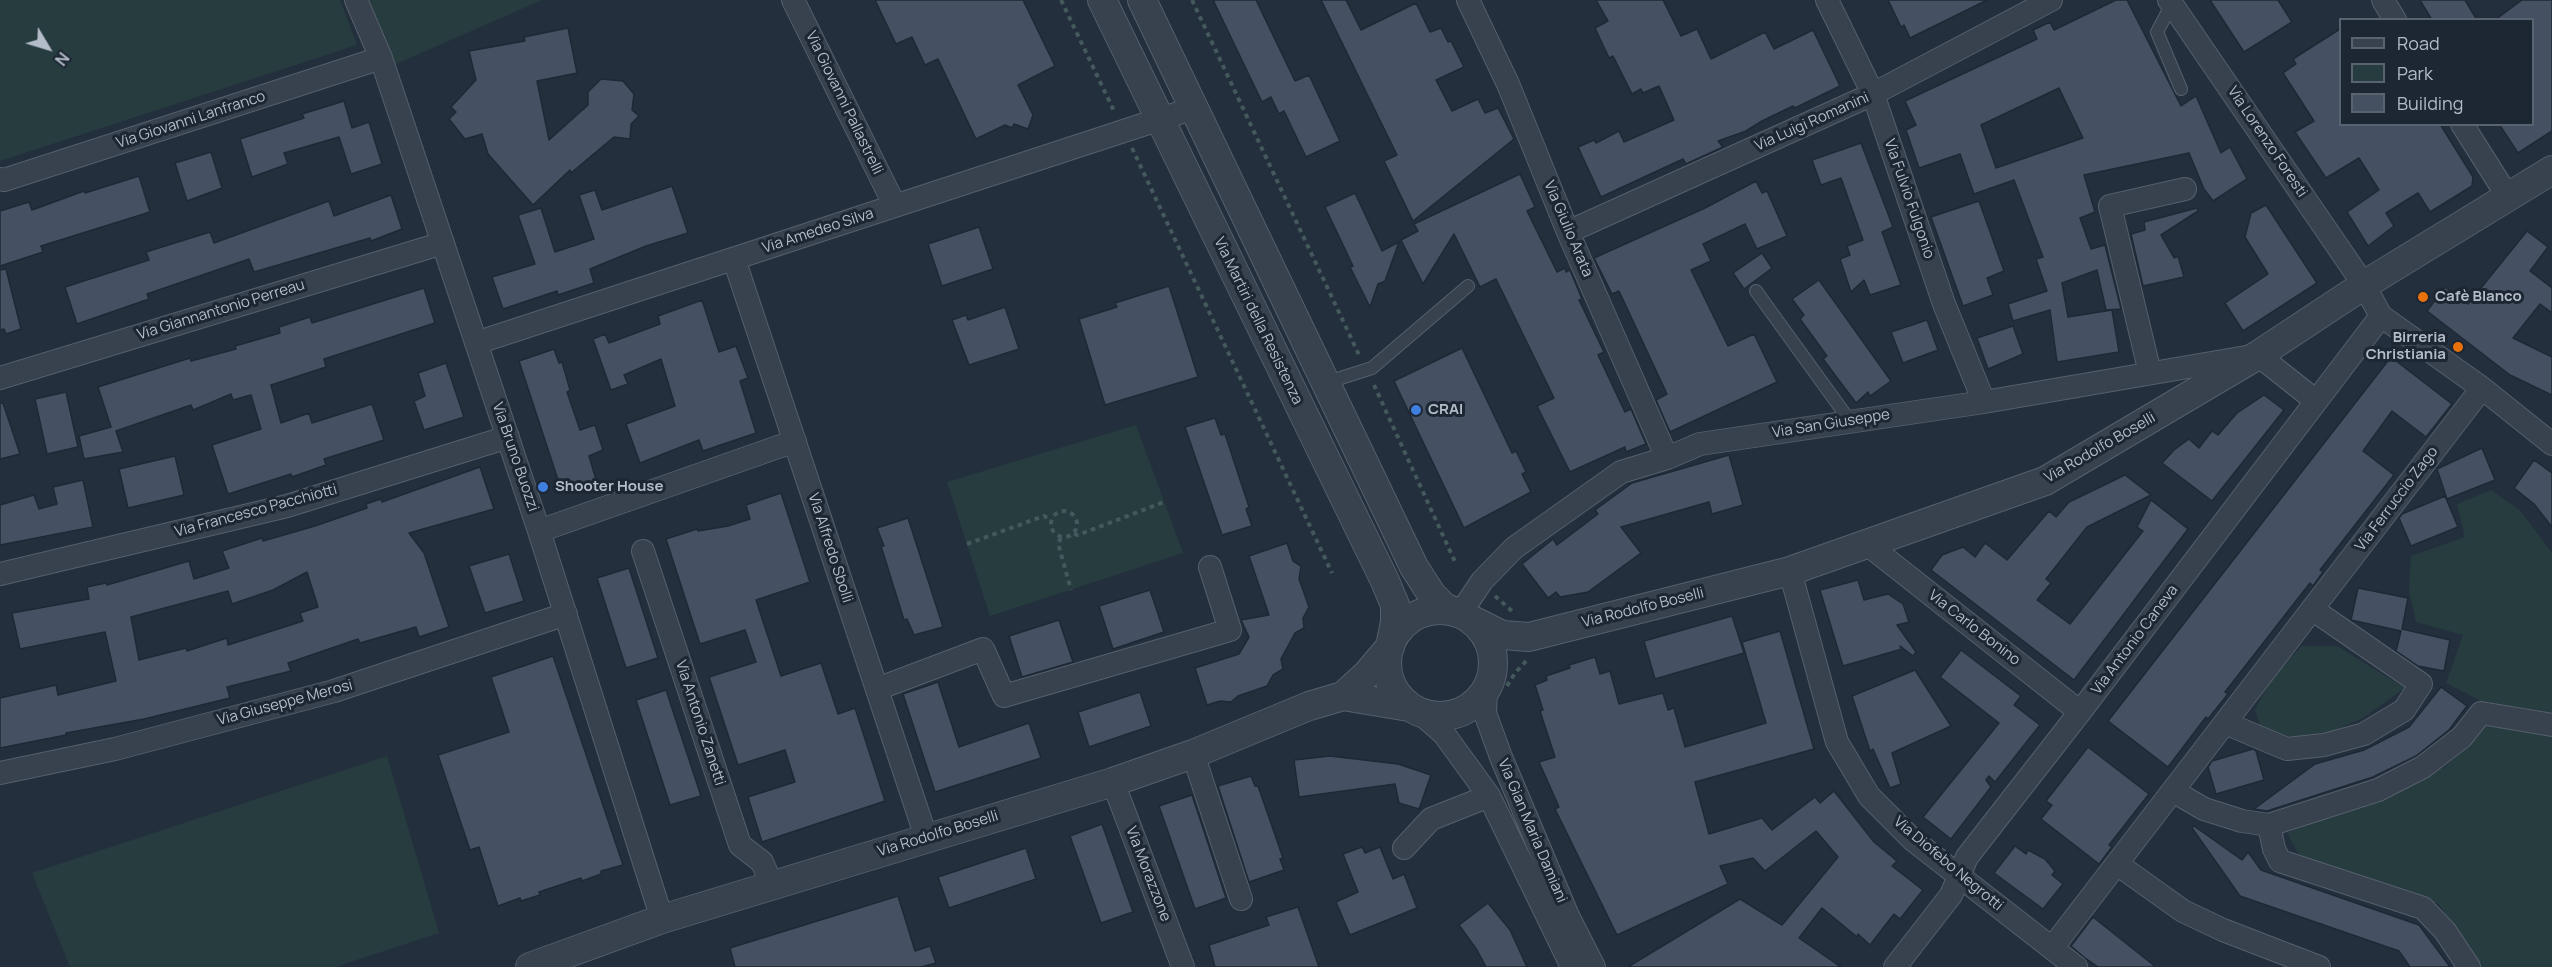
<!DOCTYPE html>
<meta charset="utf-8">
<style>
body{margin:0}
#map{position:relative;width:2552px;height:967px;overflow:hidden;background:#242f3e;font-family:Manrope,sans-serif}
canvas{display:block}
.legend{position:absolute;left:2339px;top:18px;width:195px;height:108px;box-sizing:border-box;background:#1d2633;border:2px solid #59626f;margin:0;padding:8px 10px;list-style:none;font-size:18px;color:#b4bcc9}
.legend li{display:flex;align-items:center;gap:12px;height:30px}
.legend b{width:30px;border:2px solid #59626f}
.north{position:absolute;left:18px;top:18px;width:60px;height:60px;-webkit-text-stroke:4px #1d2633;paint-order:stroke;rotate:128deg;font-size:16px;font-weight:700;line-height:24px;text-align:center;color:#b4bcc9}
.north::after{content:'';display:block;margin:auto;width:21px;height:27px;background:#b4bcc9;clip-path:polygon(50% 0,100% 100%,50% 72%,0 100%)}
</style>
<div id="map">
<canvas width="2552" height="967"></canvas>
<ul class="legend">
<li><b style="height:8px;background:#38414e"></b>Road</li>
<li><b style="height:16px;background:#263c3f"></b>Park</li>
<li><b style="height:16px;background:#455162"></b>Building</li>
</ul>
<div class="north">N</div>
</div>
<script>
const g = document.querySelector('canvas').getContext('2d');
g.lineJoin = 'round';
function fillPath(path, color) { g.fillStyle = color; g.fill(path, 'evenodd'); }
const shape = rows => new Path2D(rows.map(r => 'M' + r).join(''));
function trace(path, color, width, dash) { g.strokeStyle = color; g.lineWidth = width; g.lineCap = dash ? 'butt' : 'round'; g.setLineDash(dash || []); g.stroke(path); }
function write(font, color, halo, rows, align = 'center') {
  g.font = font + ' Manrope,sans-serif'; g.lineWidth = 6; g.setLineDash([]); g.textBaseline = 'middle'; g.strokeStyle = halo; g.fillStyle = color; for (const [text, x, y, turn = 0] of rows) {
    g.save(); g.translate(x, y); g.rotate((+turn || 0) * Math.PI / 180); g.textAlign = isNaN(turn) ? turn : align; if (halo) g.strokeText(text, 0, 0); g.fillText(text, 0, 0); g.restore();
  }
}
const green = shape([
 [0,0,340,0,357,45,0,161],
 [366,0,542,0,394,65],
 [1136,425,1183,553,990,616,947,482],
 [2491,490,2520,510,2552,553,2552,713,2481,701,2446,683,2463,635,2416,622,2409,591,2411,556,2465,537,2457,504],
 [2302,646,2337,646,2405,688,2363,718,2323,735,2295,737,2262,731,2255,710,2273,675],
 [2488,724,2552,737,2552,967,2480,967,2439,904,2299,855,2287,833,2445,767],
 [387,756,439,933,335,967,70,967,32,873]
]);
const building = shape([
 [875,0,1023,0,1055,66,1018,85,1033,115,1028,129,1014,124,1012,128,1005,125,976,139,938,59,925,65,912,37,896,44,875,0],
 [1213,0,1256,0,1295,81,1309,75,1340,141,1306,157,1284,111,1279,114,1271,97,1262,102,1213,0],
 [1321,0,1346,0,1361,30,1416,3,1430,32,1441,28,1448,42,1451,41,1464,67,1436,80,1452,111,1478,99,1485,113,1498,108,1514,139,1413,221,1384,161,1397,155,1321,0],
 [1596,0,1663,0,1681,36,1697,29,1711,59,1765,32,1774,49,1813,30,1840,86,1795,108,1793,106,1762,121,1746,131,1718,141,1723,147,1686,164,1683,159,1601,197,1578,147,1594,140,1596,143,1619,131,1624,142,1674,120,1659,86,1643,93,1641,89,1632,94,1613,56,1609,58,1595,28,1608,21,1596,0],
 [1888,0,1987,0,1910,38,1904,25,1901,27,1888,0],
 [2116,0,2127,0,2181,106,2196,96,2221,153,2230,147,2247,179,2213,201,2204,189,2189,153,2084,175,2095,212,2080,218,2091,249,2105,245,2121,309,2106,310,2097,270,2062,283,2068,317,2112,310,2119,352,2057,362,2050,310,2013,321,2008,304,2047,291,2036,259,2043,257,2014,180,1974,194,1960,154,1919,168,1906,130,1916,125,1905,101,2037,39,2033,30,2050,22,2054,30,2116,0],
 [2059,88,2083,138,1996,168,1981,125,2059,88],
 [2210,0,2278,0,2292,22,2244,52,2210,0],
 [2420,0,2465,0,2477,20,2432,20,2420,0],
 [2522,0,2552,0,2552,131,2518,153,2499,124,2532,124,2532,20,2495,20,2522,0],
 [568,28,577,73,537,81,549,140,588,105,588,92,601,79,623,81,634,94,632,110,639,116,631,124,630,139,614,137,571,173,570,170,533,205,488,154,482,134,465,139,449,119,456,112,451,107,476,80,469,51,525,41,524,37,568,28],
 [2340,29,2340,124,2440,124,2473,177,2472,186,2430,212,2418,193,2386,213,2394,226,2368,246,2347,212,2379,190,2359,158,2326,178,2295,132,2314,121,2283,73,2296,64,2293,59,2340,29],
 [344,101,352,128,369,122,382,164,351,174,339,137,284,153,288,164,252,177,240,139,304,118,302,114,344,101],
 [1861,143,1893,227,1882,232,1901,285,1870,295,1864,280,1851,292,1840,259,1850,255,1847,246,1863,240,1841,178,1821,185,1812,160,1861,143],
 [211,152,222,188,187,201,175,163,211,152],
 [1520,174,1535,207,1527,211,1557,272,1565,268,1566,272,1570,270,1582,299,1579,300,1604,352,1598,355,1625,412,1631,409,1646,444,1626,452,1625,447,1570,472,1537,406,1554,398,1496,279,1480,287,1454,234,1423,284,1401,240,1418,231,1414,224,1520,174],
 [139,176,150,212,41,246,43,252,0,266,0,211,29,202,32,210,84,191,85,193,139,176],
 [1756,181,1762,193,1767,191,1787,236,1757,249,1745,224,1703,244,1711,261,1691,270,1728,346,1754,334,1777,382,1670,432,1656,400,1667,394,1619,291,1612,294,1594,258,1705,208,1756,181],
 [672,186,688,233,646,246,590,269,594,283,558,295,557,291,503,309,492,277,535,264,518,215,541,208,555,252,594,239,579,195,595,190,602,210,672,186],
 [1355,193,1382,251,1399,242,1385,281,1378,284,1370,307,1350,267,1353,266,1325,207,1355,193],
 [391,195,402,229,371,241,370,238,254,272,249,259,147,294,149,299,77,324,65,287,149,260,146,252,210,232,214,243,329,201,334,216,391,195],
 [1979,201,2004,271,1987,278,1993,295,1963,306,1931,217,1979,201],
 [2266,205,2317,283,2243,331,2225,303,2268,274,2245,237,2251,213,2266,205],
 [2197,208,2198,211,2161,235,2174,258,2178,256,2184,277,2143,286,2131,234,2145,230,2144,222,2197,208],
 [979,227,993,269,942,286,928,244,979,227],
 [2527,231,2548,247,2530,271,2552,288,2552,313,2540,304,2513,338,2552,357,2552,395,2510,375,2427,311,2445,287,2468,304,2527,231],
 [1762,253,1772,268,1744,289,1733,273,1762,253],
 [6,269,21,329,6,334,4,329,0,330,0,270,6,269],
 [1819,280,1891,381,1870,396,1868,392,1856,403,1823,359,1827,356,1800,319,1804,315,1792,299,1819,280],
 [1169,286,1198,377,1105,405,1079,319,1117,307,1115,303,1169,286],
 [424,288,435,323,324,359,326,367,271,385,281,423,309,413,312,423,372,404,384,440,324,459,326,465,292,477,291,474,228,494,212,445,261,429,251,395,233,400,231,394,193,410,191,405,116,431,123,452,84,459,79,436,111,427,98,387,190,358,191,361,236,349,235,346,280,333,279,327,310,317,312,323,424,288],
 [702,300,719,352,736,346,748,378,740,381,756,433,703,451,699,440,640,463,626,424,675,406,661,359,624,375,628,384,611,390,593,339,605,334,609,343,660,324,658,316,702,300],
 [1005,307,1019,349,969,365,952,320,966,315,968,320,1005,307],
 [1927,320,1938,350,1903,363,1891,332,1927,320],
 [2013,326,2023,354,1988,369,1977,338,2013,326],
 [1462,348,1512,453,1516,451,1526,472,1522,474,1531,492,1464,528,1394,381,1462,348],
 [554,349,559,363,562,362,570,390,567,392,580,430,595,425,603,450,589,456,597,483,563,495,519,361,554,349],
 [2391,357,2452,404,2426,437,2392,411,2363,451,2394,475,2320,570,2323,572,2313,586,2310,583,2225,692,2228,694,2208,719,2206,717,2168,767,2108,721,2391,357],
 [446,363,464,417,424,430,414,401,425,396,418,373,446,363],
 [66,392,78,447,47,454,35,399,66,392],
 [2264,395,2284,410,2212,501,2162,463,2174,450,2189,439,2199,448,2212,431,2218,435,2237,413,2264,395],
 [0,403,3,403,20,454,0,459,0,403],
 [1215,418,1221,435,1225,434,1249,507,1246,509,1252,526,1222,535,1185,427,1215,418],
 [2482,448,2495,480,2447,499,2437,469,2482,448],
 [1729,455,1743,505,1712,514,1709,502,1621,527,1641,553,1588,592,1560,597,1556,592,1548,598,1522,564,1553,539,1557,545,1598,514,1595,510,1632,483,1729,455],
 [175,456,184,495,128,508,119,469,175,456],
 [2534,460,2552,473,2552,527,2534,504,2514,488,2534,460],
 [480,467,494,509,409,533,424,553,449,627,419,637,416,627,360,643,358,639,288,663,291,671,227,687,230,698,144,719,66,733,66,735,0,748,0,698,56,685,58,695,116,681,105,632,20,649,12,613,89,599,87,587,106,583,107,585,189,561,194,579,229,568,222,551,262,538,263,541,315,526,367,508,366,504,381,499,382,502,480,467],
 [307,572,318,607,300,613,303,621,228,645,227,638,187,651,186,648,139,660,131,617,228,591,232,604,273,590,307,572],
 [2125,475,2151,495,2087,527,2046,579,2051,583,2037,600,2070,624,2143,531,2137,527,2151,500,2188,529,2074,680,1931,570,1942,555,1963,547,1975,557,1985,543,2007,560,2049,511,2056,517,2069,502,2125,475],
 [83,480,93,527,0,545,0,505,34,495,39,509,57,504,53,487,83,480],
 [781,493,810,582,756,600,781,676,821,663,838,714,855,708,885,801,762,842,748,797,795,782,785,750,738,765,709,677,756,662,745,630,700,644,666,539,697,529,698,531,728,526,750,519,746,505,781,493],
 [2445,496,2458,527,2411,546,2399,518,2402,514,2445,496],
 [908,518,943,627,914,635,907,619,904,620,881,546,884,546,877,528,908,518],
 [1287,543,1293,561,1301,566,1299,579,1309,607,1303,618,1304,628,1295,633,1281,659,1283,669,1273,675,1267,686,1238,696,1231,702,1220,701,1207,705,1195,668,1239,654,1249,637,1241,620,1269,615,1249,556,1287,543],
 [509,554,524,601,485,613,469,566,509,554],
 [629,568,658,658,626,668,597,578,629,568],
 [1858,580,1864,600,1888,594,1903,604,1909,622,1897,625,1916,652,1913,656,1900,646,1902,649,1843,666,1820,590,1858,580],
 [2358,588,2408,598,2402,629,2450,640,2444,671,2418,666,2396,651,2401,631,2351,620,2358,588],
 [1150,590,1164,632,1113,649,1099,606,1150,590],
 [1732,616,1744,653,1655,679,1644,641,1732,616],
 [1059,620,1073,662,1022,677,1009,636,1059,620],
 [1780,631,1814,749,1695,782,1709,834,1762,818,1772,830,1815,797,1820,803,1834,791,1874,842,1897,861,1892,866,1923,890,1900,919,1894,914,1870,945,1858,934,1857,937,1822,908,1799,938,1841,967,1628,967,1740,899,1782,925,1838,857,1816,831,1765,871,1753,858,1720,866,1728,884,1617,935,1555,809,1559,807,1539,762,1555,757,1540,711,1543,710,1535,685,1547,680,1546,676,1570,668,1569,665,1595,657,1600,674,1610,671,1619,704,1663,693,1668,710,1674,708,1685,747,1766,723,1742,642,1780,631],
 [1961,650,2021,696,2014,705,2040,725,1995,782,1989,776,1986,780,1991,787,1951,839,1923,817,1999,723,1940,677,1961,650],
 [553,656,623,865,601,871,601,874,582,881,581,878,539,892,540,895,521,901,520,898,498,906,479,847,470,850,438,755,509,732,491,677,553,656],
 [1915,670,1951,726,1892,753,1901,784,1890,788,1873,749,1870,751,1852,696,1915,670],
 [938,682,959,747,1029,723,1041,758,935,792,903,694,938,682],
 [2441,687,2467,706,2449,730,2416,756,2373,777,2267,811,2254,809,2315,764,2364,750,2409,727,2441,687],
 [666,690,701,796,670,805,636,700,666,690],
 [1140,692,1151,726,1089,747,1078,712,1140,692],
 [2088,747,2149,794,2109,845,2112,847,2099,864,2041,819,2052,805,2046,801,2088,747],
 [2253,749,2256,751,2264,780,2216,794,2208,767,2212,761,2253,749],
 [1330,756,1398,764,1431,775,1419,809,1399,803,1395,784,1299,797,1294,760,1330,756],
 [1251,776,1255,786,1258,786,1283,858,1280,859,1284,870,1249,882,1218,786,1251,776],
 [1192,795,1226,898,1195,909,1159,806,1192,795],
 [1102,824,1133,912,1101,923,1070,836,1102,824],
 [2194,826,2242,860,2248,852,2261,870,2419,925,2450,967,2410,967,2399,951,2240,896,2192,828,2194,826],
 [2015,846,2026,854,2028,850,2045,859,2055,871,2052,875,2063,884,2043,909,1994,873,2015,846],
 [1362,847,1365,853,1380,847,1393,879,1404,874,1417,908,1350,935,1336,902,1358,892,1343,854,1362,847],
 [1026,848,1036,879,949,908,938,877,1026,848],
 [898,896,915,951,930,946,936,963,921,967,735,967,730,948,898,896],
 [1488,903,1510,930,1527,967,1486,967,1477,950,1459,925,1488,903],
 [1298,907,1319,967,1215,967,1209,945,1269,925,1266,917,1298,907],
 [2093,917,2156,967,2098,967,2085,958,2071,946,2093,917]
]);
const path = shape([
 [1061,0,1115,113],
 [1192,0,1360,357],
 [1132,148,1332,573],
 [1374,385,1456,564],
 '1051 524a13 13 0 1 1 26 0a13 13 0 1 1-26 0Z',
 [1074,534,1078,535,1164,502],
 [1061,538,1058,543,1071,590],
 [967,544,1044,516,1051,520],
 [1495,596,1512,611],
 [1507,686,1515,673,1526,661]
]);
const service = shape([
 [2172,4,2157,32,2181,89],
 [1756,291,1850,421],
 [1325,383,1372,368,1468,286]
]);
const minor = shape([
 [356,0,381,58,539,531,662,919],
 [793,0,895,206],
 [1468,0,1508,84,1568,232,1667,458],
 [1827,0,1873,94,1944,304,1984,402],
 [2169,0,2364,285,2381,316,2482,388,2552,444],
 [2383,0,2395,20],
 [2462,124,2508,197],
 [0,179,4,180,381,58],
 [1568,232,1873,94,2051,0],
 [734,259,926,837],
 [476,343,1194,108],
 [2150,373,2110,206,2185,189],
 [0,378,443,243],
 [539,531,795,441],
 [1867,544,2080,712],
 [643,551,740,845,762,862,772,885],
 [1790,571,1837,742,1869,796,1913,840,2076,967],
 [0,574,287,506,508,437],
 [1460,614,1482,581,1514,548,1621,472,1667,458,1700,444,1984,402,2258,355,2316,401],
 [877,689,983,649,1004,696,1230,630,1210,567],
 [1486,690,1485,713,1501,757,1568,916,1594,967],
 [1420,713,1444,734,1489,796,1572,967],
 [2225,723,2287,749,2324,745,2364,734,2404,710,2421,684,2312,609],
 [1193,754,1241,899],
 [0,773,115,749,334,691,566,614],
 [1113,782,1183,967],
 [2173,791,2204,809,2242,821,2269,825,2378,790,2423,767,2462,737,2481,713,2552,725],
 [2269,825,2274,849,2280,861,2423,908,2445,931,2469,967],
 [1404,848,1431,819,1489,796],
 [2117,864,2183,911,2223,930,2319,967],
 [2052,948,2482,388],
 [1895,967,1951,895,1967,857,2080,712,2381,316]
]);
const tertiary = shape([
 [1142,0,1414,567,1432,595,1444,607,1453,611],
 '1387 663a53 53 0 1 1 106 0a53 53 0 1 1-106 0Z',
 [1470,619,1502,635,1529,637,1790,571,2045,481,2258,355,2364,285,2552,170],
 [1343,696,1409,707],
 [530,967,662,919,1113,782,1193,754,1309,706,1343,696,1367,674,1390,647,1395,622,1395,605,1385,581,1102,0]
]);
const markers = [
 [2423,297,6,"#e8710a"],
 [2458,347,6,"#e8710a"],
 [1416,410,6,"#3f7fe0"],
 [543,487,6,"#3f7fe0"]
];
const streetNames = [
 ["Via Giovanni Pallastrelli",844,103,64],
 ["Via Giovanni Lanfranco",191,120,-18],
 ["Via Luigi Romanini",1812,122,-24],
 ["Via Lorenzo Foresti",2267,142,56],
 ["Via Fulvio Fulgonio",1909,199,71],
 ["Via Giulio Arata",1568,229,67],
 ["Via Amedeo Silva",818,231,-18],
 ["Via Giannantonio Perreau",221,310,-17],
 ["Via Martiri della Resistenza",1258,321,64],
 ["Via San Giuseppe",1831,424,-9],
 ["Via Rodolfo Boselli",2100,448,-30],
 ["Via Bruno Buozzi",515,457,71],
 ["Via Ferruccio Zago",2397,499,-53],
 ["Via Francesco Pacchiotti",256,511,-15],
 ["Via Alfredo Sbolli",830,548,72],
 ["Via Rodolfo Boselli",1643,608,-14],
 ["Via Carlo Bonino",1974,628,38],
 ["Via Antonio Caneva",2135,640,-53],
 ["Via Giuseppe Merosi",285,703,-15],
 ["Via Antonio Zanetti",700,723,72],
 ["Via Gian Maria Damiani",1532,831,67],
 ["Via Rodolfo Boselli",938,834,-17],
 ["Via Diofebo Negrotti",1948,864,40],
 ["Via Morazzone",1148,874,69]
];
const poiNames = [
 ["Cafè Blanco",2435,297],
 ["Birreria",2446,338,"right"],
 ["Christiania",2446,355,"right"],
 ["CRAI",1428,410],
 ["Shooter House",555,487]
];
fillPath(green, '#263c3f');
fillPath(building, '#455162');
trace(building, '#1f2835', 1.5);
trace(service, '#565f6c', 14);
trace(minor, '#565f6c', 24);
trace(tertiary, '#565f6c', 30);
trace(path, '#44595c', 4, [4.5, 4.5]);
trace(service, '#38414e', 12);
trace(minor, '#38414e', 22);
trace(tertiary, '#38414e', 28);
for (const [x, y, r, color] of markers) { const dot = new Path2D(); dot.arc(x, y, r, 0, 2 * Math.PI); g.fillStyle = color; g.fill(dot); trace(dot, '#1d2633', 2); }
write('15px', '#b4bcc9', '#1d2633', streetNames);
write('bold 15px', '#b4bcc9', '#1d2633', poiNames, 'left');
</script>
